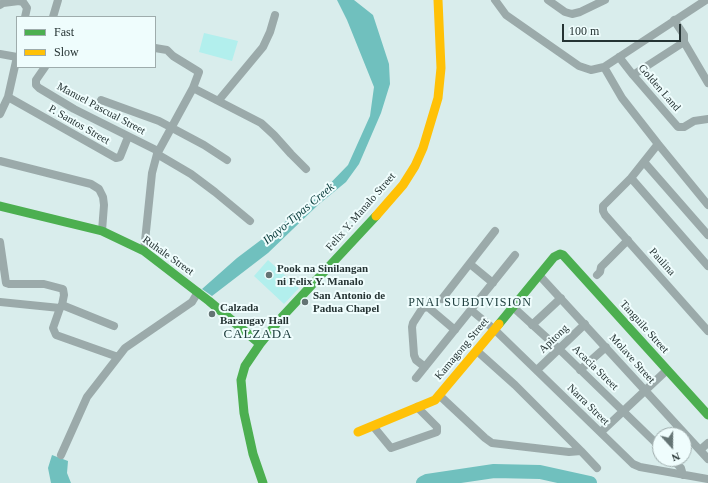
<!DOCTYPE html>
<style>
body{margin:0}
#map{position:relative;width:708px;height:483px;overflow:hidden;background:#d9edec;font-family:Georgia,serif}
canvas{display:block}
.legend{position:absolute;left:16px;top:16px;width:140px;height:52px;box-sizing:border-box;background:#effdfd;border:1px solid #9eacac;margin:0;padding:5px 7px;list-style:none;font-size:12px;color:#253333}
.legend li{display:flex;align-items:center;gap:8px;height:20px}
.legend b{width:20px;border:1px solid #9eacac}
.north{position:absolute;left:652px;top:427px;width:40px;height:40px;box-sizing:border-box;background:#effdfd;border:1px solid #9eacac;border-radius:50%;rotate:159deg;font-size:11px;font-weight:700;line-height:16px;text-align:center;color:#253333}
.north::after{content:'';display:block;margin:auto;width:14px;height:18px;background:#647474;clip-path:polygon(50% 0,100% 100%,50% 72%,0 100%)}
.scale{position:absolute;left:562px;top:24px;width:119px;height:18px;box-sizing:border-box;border:2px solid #253333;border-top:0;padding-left:5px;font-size:12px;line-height:14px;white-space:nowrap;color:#253333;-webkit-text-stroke:3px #effdfd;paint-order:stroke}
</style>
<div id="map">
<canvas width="708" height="483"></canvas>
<ul class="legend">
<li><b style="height:5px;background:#4caf50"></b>Fast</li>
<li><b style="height:5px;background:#ffc107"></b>Slow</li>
</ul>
<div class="north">N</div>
<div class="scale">100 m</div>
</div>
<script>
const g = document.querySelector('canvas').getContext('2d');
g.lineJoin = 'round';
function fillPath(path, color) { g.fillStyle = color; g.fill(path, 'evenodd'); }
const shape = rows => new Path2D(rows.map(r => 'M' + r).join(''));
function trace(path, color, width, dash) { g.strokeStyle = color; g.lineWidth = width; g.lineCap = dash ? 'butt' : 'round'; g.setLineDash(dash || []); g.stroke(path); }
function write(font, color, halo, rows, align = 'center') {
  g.font = font + ' Georgia,serif'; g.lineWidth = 4; g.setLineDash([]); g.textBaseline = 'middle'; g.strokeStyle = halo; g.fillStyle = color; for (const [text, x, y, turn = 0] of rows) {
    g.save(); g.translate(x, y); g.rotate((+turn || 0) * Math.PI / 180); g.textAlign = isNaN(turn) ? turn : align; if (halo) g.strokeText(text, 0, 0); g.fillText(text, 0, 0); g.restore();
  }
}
const green = shape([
 [204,33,238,41,232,61,199,52],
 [268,260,299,288,284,304,254,276]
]);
const water = shape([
 [337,0,354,0,373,15,389,64,390,84,381,113,359,164,346,182,318,205,268,253,212,296,202,289,237,258,314,200,348,165,370,116,374,87,347,20],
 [52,455,68,461,67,473,71,483,51,483,48,468]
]);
const river = shape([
 [423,483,427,481,494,471,540,472,590,483]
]);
const street = shape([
 [495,0,506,15,579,66,591,70,604,67,706,0],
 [548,0,565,12,572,14,580,12,605,0],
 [0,5,3,3,19,1,23,2,27,8,25,17],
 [53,17,58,0],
 [674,20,684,35,684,42,708,83],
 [0,54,17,57],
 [619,57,633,75,678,127,684,127,694,121,708,119],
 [45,67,36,80,36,85,39,88,74,109,158,151],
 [604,67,622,98,658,144,708,205],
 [633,75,684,42],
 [193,88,261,123,274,135,291,154,306,169],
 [8,97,116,158,120,157,128,137],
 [101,100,159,121,204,145,227,160],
 [219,100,263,47,270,32,275,15],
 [0,114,8,97,17,57],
 [658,144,631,178,603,206,603,211,605,215,708,331],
 [157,154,191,174,215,192,250,221],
 [0,161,91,184,99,189,103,197,104,205,102,231],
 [644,162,708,235],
 [631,178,708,266],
 [0,242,6,283,9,284,44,284,63,289,64,295,62,305,60,308,53,328,56,335,118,357],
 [144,251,152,173,157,154,193,88,199,72,173,56,167,50,155,48],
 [470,264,493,283],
 [539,275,708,459],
 [597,275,600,272,601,267,628,240],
 [442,299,495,231],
 [0,302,60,308],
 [62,305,114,326],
 [513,307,559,349,660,447],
 [471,310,495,330,633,464,640,467,708,479],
 [532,325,561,298],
 [477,351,515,385,581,451],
 [425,367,416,360,414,355,412,327,413,323,422,309,426,307,429,308,455,330],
 [537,370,585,324],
 [580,370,606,347],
 [416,378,515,255],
 [439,395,485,438,492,443,569,452,581,451,597,468],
 [373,426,391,448,437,432,437,427,417,407],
 [601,432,667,370],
 [700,450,708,443],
 [61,455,87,397,125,348,192,302,198,292],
 [672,459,681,468,683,475]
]);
const fast = shape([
 [0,206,102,231,144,251,209,301,260,344],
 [499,324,554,257,560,254,563,255,708,415],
 [263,483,253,454,244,413,241,380,245,366,260,344,282,317,376,216]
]);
const slow = shape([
 [376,216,403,185,415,166,423,148,438,98,441,68,438,0],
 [358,432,435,400,499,324]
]);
const markers = [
 [269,275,4,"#647474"],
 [305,302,4,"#647474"],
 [212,314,4,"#647474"]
];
const streetNames = [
 ["Golden Land",659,88,49],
 ["Manuel Pascual Street",101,109,28],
 ["P. Santos Street",79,125,30],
 ["Felix Y. Manalo Street",361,212,-49],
 ["Ruhale Street",168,256,35],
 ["Paulina",662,262,48],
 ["Tanguile Street",644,327,48],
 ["Apitong",554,339,-44],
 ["Kamagong Street",462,349,-50],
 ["Molave Street",632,359,48],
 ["Acacia Street",595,368,44],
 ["Narra Street",588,405,44]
];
const poiNames = [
 ["Pook na Sinilangan",277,269],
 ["ni Felix Y. Manalo",277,282],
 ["San Antonio de",313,296],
 ["Padua Chapel",313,309],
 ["Calzada",220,308],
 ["Barangay Hall",220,321]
];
const waterNames = [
 ["Ibayo-Tipas Creek",299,214,-40]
];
const neighbourhoodNames = [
 ["PNAI SUBDIVISION",470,303]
];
const quarterNames = [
 ["CALZADA",258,335]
];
fillPath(green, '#b2efed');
fillPath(water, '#70c0be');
trace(river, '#70c0be', 14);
trace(street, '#9baaaa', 8);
trace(fast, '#4caf50', 9);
trace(slow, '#ffc107', 9);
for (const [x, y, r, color] of markers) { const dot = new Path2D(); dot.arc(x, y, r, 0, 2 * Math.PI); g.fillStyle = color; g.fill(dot); trace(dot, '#effdfd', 1.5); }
write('11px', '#253333', '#effdfd', streetNames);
write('bold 11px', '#253333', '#effdfd', poiNames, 'left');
write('italic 12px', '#063938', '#effdfd', waterNames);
g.letterSpacing = '1px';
write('12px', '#204040', '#effdfd', neighbourhoodNames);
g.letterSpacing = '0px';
g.letterSpacing = '1px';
write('13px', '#204040', '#effdfd', quarterNames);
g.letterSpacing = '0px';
</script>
